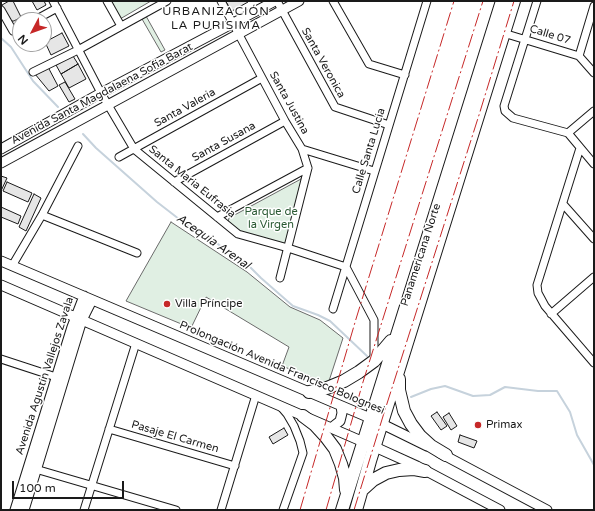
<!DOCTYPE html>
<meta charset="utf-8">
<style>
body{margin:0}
#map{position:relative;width:595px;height:511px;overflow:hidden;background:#fff;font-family:"Varela Round",sans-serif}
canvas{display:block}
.frame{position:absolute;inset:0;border:2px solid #1a1a1a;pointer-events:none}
.north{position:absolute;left:12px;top:12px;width:40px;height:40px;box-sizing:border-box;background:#fff;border:1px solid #a3a3a3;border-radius:50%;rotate:229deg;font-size:11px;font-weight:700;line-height:16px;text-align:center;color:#1a1a1a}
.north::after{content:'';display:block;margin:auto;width:14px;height:18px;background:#c62828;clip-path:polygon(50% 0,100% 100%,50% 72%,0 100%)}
.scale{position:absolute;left:12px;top:481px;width:112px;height:18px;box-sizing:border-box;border:2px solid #1a1a1a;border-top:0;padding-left:5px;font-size:12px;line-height:14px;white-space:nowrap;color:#1a1a1a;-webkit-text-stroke:3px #fff;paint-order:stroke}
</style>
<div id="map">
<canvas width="595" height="511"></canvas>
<div class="frame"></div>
<div class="north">N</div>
<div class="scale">100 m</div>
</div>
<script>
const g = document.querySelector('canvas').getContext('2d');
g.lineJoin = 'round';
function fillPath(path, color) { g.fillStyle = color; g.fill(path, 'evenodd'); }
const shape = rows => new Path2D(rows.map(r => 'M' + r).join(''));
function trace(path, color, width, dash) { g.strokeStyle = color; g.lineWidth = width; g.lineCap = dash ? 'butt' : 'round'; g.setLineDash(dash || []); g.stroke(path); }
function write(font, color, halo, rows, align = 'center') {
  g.font = font + ' "Varela Round",sans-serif'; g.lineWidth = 3; g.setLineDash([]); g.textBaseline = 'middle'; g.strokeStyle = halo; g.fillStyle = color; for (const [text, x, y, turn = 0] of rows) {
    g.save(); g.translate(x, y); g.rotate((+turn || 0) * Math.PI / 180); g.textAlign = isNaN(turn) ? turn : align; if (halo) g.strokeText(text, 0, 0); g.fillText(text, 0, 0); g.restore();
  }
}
const green = shape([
 [110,1,151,1,120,19,110,1],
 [146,16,165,50,161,52,142,19,146,16],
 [301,179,304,181,285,245,242,232,228,222,229,218,301,179],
 [171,222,247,272,290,307,320,320,343,338,328,384,282,366,289,347,206,297,191,328,126,301,171,222]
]);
const stream = shape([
 [1,38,11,47,33,81,58,107],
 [83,134,96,148,157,202,197,233,213,240,229,253,247,264,261,278,293,306,318,315,330,321,367,356],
 [411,397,431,389,445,386,473,396,490,395,505,387,538,391,557,391,570,412,577,435,594,465]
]);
const building = shape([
 [9,1,13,1,21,17,14,21,10,21,2,5,9,1],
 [32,1,44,1,46,5,37,10,32,1],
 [227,1,248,1,248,2,232,11,226,2,227,1],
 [62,33,69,46,51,55,45,42,62,33],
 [73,56,78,64,61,74,56,65,73,56],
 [78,64,86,79,69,88,61,74,78,64],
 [48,67,58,86,49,91,35,74,48,67],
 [65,82,75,99,69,102,59,85,65,82],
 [1,176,7,178,1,191,1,176],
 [7,182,32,193,28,202,3,191,7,182],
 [34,194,41,198,26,231,19,227,34,194],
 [1,207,21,216,18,224,1,217,1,207],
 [437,412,447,426,441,430,431,416,437,412],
 [449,413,457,426,451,430,443,417,449,413],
 [284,428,288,435,273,444,269,437,284,428],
 [460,435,477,441,474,448,458,442,460,435]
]);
const street = shape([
 [53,1,101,93,134,149,238,234,288,248,346,267,374,320,374,361],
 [107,1,121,26],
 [221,1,285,121,302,149,374,171],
 [277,1,335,107,389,125],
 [333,1,369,64,405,75],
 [537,1,504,106,505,111,513,118,568,133,594,164],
 [1,10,13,31,20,28],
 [35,20,57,8],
 [500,32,579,56,594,73],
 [579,56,594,6],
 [33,72,78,50,167,1],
 [568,133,594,111],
 [580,148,537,285,538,293,545,306,594,363],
 [119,157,262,78],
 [174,182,285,121],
 [563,204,594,239],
 [42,215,137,253],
 [217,217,308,168],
 [12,266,42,215,78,146],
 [280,278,308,168,302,149],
 [333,309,427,1],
 [551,314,594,277],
 [1,359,56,377],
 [281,407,287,414,294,426,300,441,303,453,283,510],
 [109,429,235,466],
 [32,468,176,510],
 [84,510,136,343],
 [221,510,256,395]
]);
const secondary = shape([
 [1,149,101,93,275,1],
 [1,163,299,1],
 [1,261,370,418,427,446],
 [1,285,375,447,417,466,500,510],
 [331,428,340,421,342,413,341,406],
 [440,453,547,510],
 [15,510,72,327,84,296],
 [24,510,82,320,92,300]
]);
const highway = shape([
 [399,379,399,390,404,411,411,424,420,436,431,446,446,455],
 [309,392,327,388,344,381,359,372,374,361,391,341],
 [303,416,315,425,326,437,335,449,341,464,345,478,346,490],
 [363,489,373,480,386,473,399,470,414,469,425,471],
 [342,510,502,1],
 [356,510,370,461,514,1]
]);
const power = shape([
 [300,510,356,319,454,1],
 [326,510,363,382,483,1],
 [354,510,384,413,479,115,514,1]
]);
const markers = [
 [167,304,4,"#c62828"],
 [478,425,4,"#c62828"]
];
const streetNames = [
 ["Calle 07",550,35,17],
 ["Santa Veronica",323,63,61],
 ["Avenida Santa Magdalaena Sofia Barat",102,94,-28],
 ["Santa Justina",289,103,61],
 ["Santa Valeria",185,108,-29],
 ["Santa Susana",224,142,-29],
 ["Calle Santa Lucia",369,151,-73],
 ["Santa Maria Eufrasia",192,182,39],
 ["Panamericana Norte",421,255,-72],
 ["Prolongación Avenida Francisco Bolognesi",282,368,23],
 ["Avenida Agustín Vallejos Zavala",45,376,-72],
 ["Pasaje El Carmen",175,437,16]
];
const parkNames = [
 ["Parque de",271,212],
 ["la Virgen",271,225]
];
const poiNames = [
 ["Villa Príncipe",175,304],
 ["Primax",486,425]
];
const neighbourhoodNames = [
 ["URBANIZACIÓN",216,12],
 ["LA PURISIMA",216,26]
];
const waterNames = [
 ["Acequia Arenal",213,242,35]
];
fillPath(green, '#e0efe3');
trace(green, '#6a6a6a', 1);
trace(stream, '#c6d2dc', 2);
fillPath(building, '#e6e6e6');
trace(building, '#1a1a1a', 1);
trace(street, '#1a1a1a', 9);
trace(secondary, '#1a1a1a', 11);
trace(highway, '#1a1a1a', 14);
trace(street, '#fff', 7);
trace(secondary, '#fff', 9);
trace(highway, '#fff', 12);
trace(power, '#c62828', 1, [14, 3, 2, 3]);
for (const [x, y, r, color] of markers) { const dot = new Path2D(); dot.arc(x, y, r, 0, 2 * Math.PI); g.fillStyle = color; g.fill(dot); trace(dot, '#fff', 1.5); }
write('11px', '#1a1a1a', '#fff', streetNames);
write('11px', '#2b5a34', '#fff', parkNames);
write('11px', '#1a1a1a', '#fff', poiNames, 'left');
g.letterSpacing = '1px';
write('12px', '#1a1a1a', '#fff', neighbourhoodNames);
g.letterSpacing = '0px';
write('italic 12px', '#1a1a1a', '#fff', waterNames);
</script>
